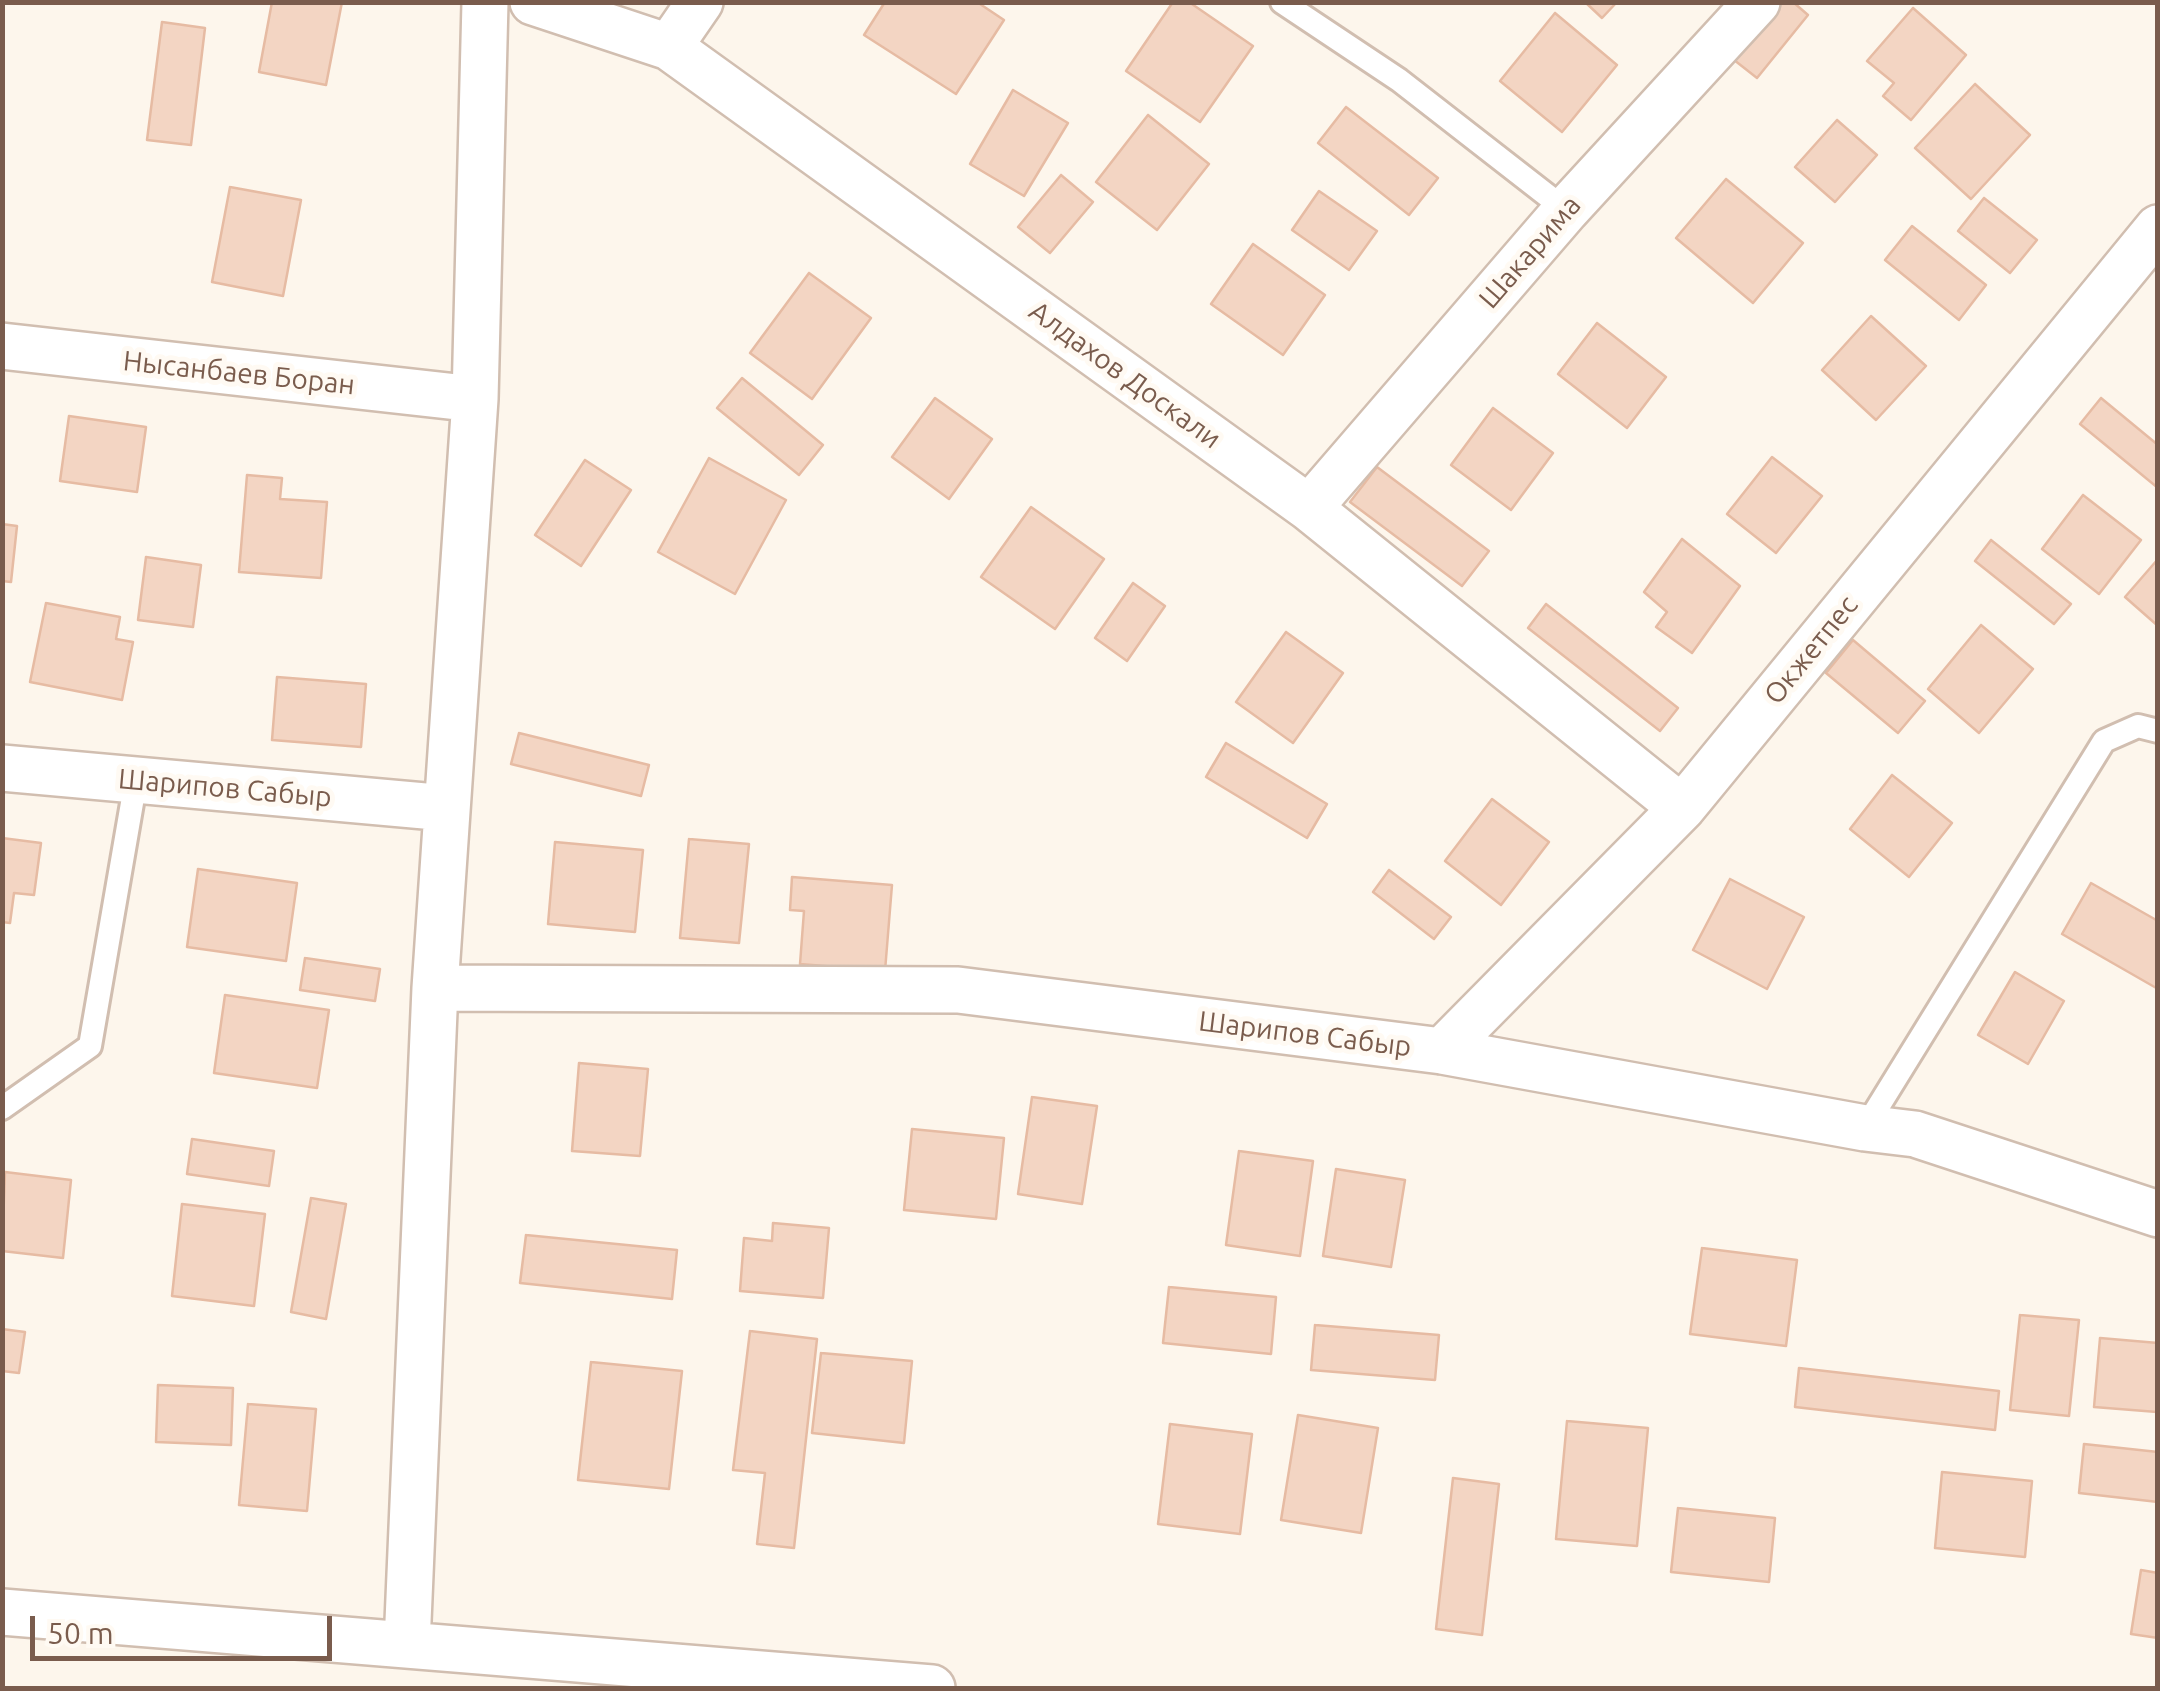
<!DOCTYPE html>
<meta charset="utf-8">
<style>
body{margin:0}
#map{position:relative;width:2160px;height:1691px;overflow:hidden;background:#fdf6ec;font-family:Ubuntu,sans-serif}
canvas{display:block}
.frame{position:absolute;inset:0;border:5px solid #7a5c4d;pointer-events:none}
.scale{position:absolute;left:30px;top:1616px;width:302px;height:45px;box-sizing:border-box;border:5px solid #7a5c4d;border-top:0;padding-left:12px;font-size:30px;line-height:35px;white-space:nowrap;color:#7a5c4d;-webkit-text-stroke:8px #fffaf3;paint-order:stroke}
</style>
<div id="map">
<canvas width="2160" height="1691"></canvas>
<div class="frame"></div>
<div class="scale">50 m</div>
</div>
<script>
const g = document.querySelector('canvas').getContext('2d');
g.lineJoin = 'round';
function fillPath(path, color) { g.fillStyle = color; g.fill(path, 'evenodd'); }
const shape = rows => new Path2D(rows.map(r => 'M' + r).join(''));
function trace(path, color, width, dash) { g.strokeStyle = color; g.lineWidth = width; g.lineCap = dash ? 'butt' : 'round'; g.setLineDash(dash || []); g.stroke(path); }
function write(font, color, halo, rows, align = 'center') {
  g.font = font + ' Ubuntu,sans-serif'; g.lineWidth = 10; g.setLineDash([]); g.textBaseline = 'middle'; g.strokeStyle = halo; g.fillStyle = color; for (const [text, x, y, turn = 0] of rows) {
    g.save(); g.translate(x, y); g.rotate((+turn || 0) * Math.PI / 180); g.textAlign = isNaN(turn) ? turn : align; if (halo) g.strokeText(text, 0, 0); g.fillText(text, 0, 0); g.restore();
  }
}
const building = shape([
 [272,2,342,2,326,85,259,72,272,2],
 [885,2,977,2,1004,20,956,94,864,35,885,2],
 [1173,2,1189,2,1253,46,1200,122,1126,71,1173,2],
 [1585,2,1617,2,1602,18,1585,2],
 [1772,2,1793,2,1808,15,1757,78,1729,56,1772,2],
 [1913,8,1966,55,1911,120,1883,96,1894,83,1867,61,1913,8],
 [1555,13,1617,65,1562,132,1500,81,1555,13],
 [162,22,205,28,191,145,147,140,162,22],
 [1975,84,2030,135,1971,199,1915,148,1975,84],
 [1013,90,1068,123,1024,196,970,164,1013,90],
 [1346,107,1438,178,1409,215,1318,143,1346,107],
 [1148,115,1209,164,1157,230,1096,182,1148,115],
 [1837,120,1877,155,1835,202,1795,167,1837,120],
 [1061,175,1093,202,1050,253,1018,227,1061,175],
 [1726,179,1803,243,1753,303,1676,238,1726,179],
 [230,187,301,200,283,296,212,282,230,187],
 [1319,191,1377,231,1349,270,1292,230,1319,191],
 [1984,198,2037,240,2010,273,1958,231,1984,198],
 [1912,226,1986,285,1959,320,1885,260,1912,226],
 [1253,244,1325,295,1283,355,1211,304,1253,244],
 [809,273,871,318,812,399,750,353,809,273],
 [1871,316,1926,366,1876,420,1822,370,1871,316],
 [1597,323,1666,377,1627,428,1558,374,1597,323],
 [742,378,823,445,799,475,717,408,742,378],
 [935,398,992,439,949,499,892,457,935,398],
 [2101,398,2158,445,2158,488,2080,424,2101,398],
 [1493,408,1553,453,1511,510,1451,465,1493,408],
 [69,416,146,427,137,492,60,481,69,416],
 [1772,457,1822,496,1776,553,1727,514,1772,457],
 [709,458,786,500,735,594,658,552,709,458],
 [585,460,631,490,581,566,535,535,585,460],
 [1377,467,1489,551,1462,586,1350,502,1377,467],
 [247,475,282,478,280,499,327,502,321,578,239,572,247,475],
 [2083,495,2141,540,2099,594,2042,549,2083,495],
 [1031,507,1104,559,1055,629,981,577,1031,507],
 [2,524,17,526,11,582,2,581,2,524],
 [1682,539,1740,586,1692,653,1656,627,1667,612,1644,592,1682,539],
 [1991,540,2071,604,2054,624,1975,561,1991,540],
 [146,557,201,565,193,627,138,620,146,557],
 [2158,559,2158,626,2125,597,2158,559],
 [1133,583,1165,606,1127,661,1095,638,1133,583],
 [46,603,120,617,116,639,133,642,122,700,30,682,46,603],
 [1546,604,1678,708,1660,731,1528,628,1546,604],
 [1981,625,2033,669,1979,733,1928,689,1981,625],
 [1286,632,1343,673,1293,743,1236,702,1286,632],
 [1853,640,1925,701,1898,733,1826,673,1853,640],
 [277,677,366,684,361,747,272,740,277,677],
 [519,733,649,765,641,796,511,764,519,733],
 [1226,743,1327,804,1307,838,1206,777,1226,743],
 [1892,775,1952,823,1909,877,1850,829,1892,775],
 [1492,799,1549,842,1501,905,1445,861,1492,799],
 [2,838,41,843,34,895,14,893,10,923,2,922,2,838],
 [689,839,749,844,739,943,680,938,689,839],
 [555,842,643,850,635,932,548,924,555,842],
 [198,869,297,883,286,961,187,947,198,869],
 [1389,870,1451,917,1434,939,1373,892,1389,870],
 [792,877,892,885,885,971,800,964,804,911,790,910,792,877],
 [1730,879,1804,917,1767,989,1693,950,1730,879],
 [2091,883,2158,921,2158,989,2062,934,2091,883],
 [305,958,380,969,375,1001,300,990,305,958],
 [2015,972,2064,1001,2028,1064,1978,1035,2015,972],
 [225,995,329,1010,317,1088,214,1073,225,995],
 [579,1063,648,1069,640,1156,572,1151,579,1063],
 [1032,1097,1097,1106,1082,1204,1018,1194,1032,1097],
 [912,1129,1004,1138,996,1219,904,1210,912,1129],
 [192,1139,274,1151,269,1186,187,1174,192,1139],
 [1239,1151,1313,1161,1300,1256,1226,1245,1239,1151],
 [1336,1169,1405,1180,1391,1267,1323,1256,1336,1169],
 [5,1172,71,1180,63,1258,2,1251,5,1172],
 [311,1198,346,1204,326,1319,291,1312,311,1198],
 [182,1204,265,1214,254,1306,172,1296,182,1204],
 [773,1223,829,1228,823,1298,740,1291,744,1238,772,1241,773,1223],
 [526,1235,677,1250,672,1299,520,1283,526,1235],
 [1702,1248,1797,1260,1786,1346,1690,1334,1702,1248],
 [1169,1287,1276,1297,1271,1354,1163,1343,1169,1287],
 [2020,1315,2079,1320,2069,1416,2010,1410,2020,1315],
 [1315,1325,1439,1335,1435,1380,1311,1370,1315,1325],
 [2,1329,25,1332,19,1373,2,1371,2,1329],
 [750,1331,817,1339,794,1548,757,1544,765,1473,733,1470,750,1331],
 [2100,1338,2158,1343,2157,1412,2094,1407,2100,1338],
 [821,1353,912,1361,904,1443,812,1433,821,1353],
 [591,1362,682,1371,669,1489,578,1480,591,1362],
 [1799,1368,1999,1391,1995,1430,1795,1407,1799,1368],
 [158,1385,233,1388,231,1445,156,1442,158,1385],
 [248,1404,316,1409,307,1511,239,1505,248,1404],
 [1298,1415,1378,1428,1361,1533,1281,1520,1298,1415],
 [1567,1421,1648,1428,1637,1546,1556,1539,1567,1421],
 [1170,1424,1252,1434,1240,1534,1158,1524,1170,1424],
 [2084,1444,2158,1452,2158,1502,2079,1493,2084,1444],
 [1942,1472,2032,1481,2025,1557,1935,1548,1942,1472],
 [1453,1478,1499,1484,1482,1635,1436,1629,1453,1478],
 [1678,1508,1775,1518,1769,1582,1671,1572,1678,1508],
 [2141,1570,2158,1573,2158,1638,2131,1634,2141,1570]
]);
const lane = shape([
 [1282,2,1399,80,1566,210],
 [2,1108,90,1046,136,780],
 [1865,1128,2104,741,2138,726,2158,731]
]);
const street = shape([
 [533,2,669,47,1309,508,1682,808],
 [669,47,700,2],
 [2,346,475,399],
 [1309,508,1566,210,1757,2],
 [2,768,447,808],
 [435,988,958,990,1442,1051,1865,1128,1915,1134,2158,1214],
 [1442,1051,1682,808,2158,228],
 [2,1612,932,1688],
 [407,1645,435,988,475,399,485,2]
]);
const streetNames = [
 ["Шакарима",1530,252,-49],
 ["Нысанбаев Боран",239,373,6],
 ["Алдахов Доскали",1125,375,36],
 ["Окжетпес",1811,650,-51],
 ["Шарипов Сабыр",225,788,5],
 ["Шарипов Сабыр",1305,1034,7]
];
fillPath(building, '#f3d5c3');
trace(building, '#e6bba3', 2.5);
trace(lane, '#d1beb0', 28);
trace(street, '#d1beb0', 50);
trace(lane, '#fff', 22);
trace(street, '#fff', 45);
write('28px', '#7a5c4d', '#fffaf3', streetNames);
</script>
